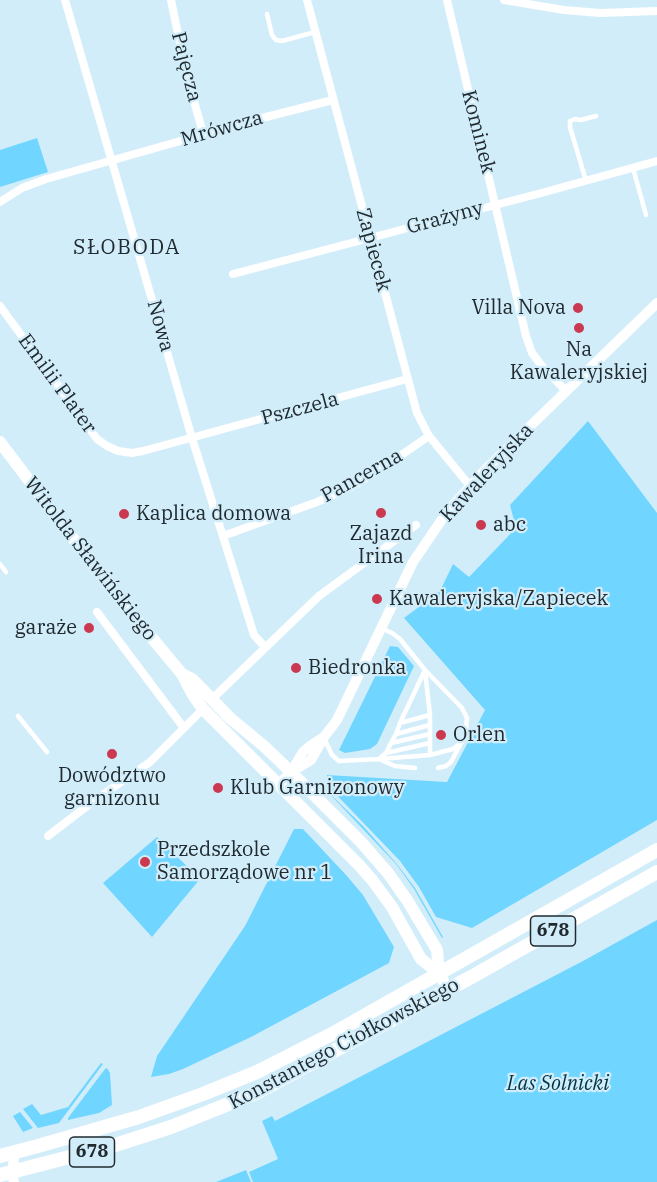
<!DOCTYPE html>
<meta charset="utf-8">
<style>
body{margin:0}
canvas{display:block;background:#d2edfa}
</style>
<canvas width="657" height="1182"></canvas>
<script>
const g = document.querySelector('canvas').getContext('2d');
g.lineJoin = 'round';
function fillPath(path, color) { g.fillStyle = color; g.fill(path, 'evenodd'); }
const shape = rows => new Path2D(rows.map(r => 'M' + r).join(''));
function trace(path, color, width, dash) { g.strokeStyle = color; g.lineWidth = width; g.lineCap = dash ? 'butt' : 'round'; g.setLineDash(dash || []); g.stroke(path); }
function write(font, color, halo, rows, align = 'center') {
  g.font = font + ' "IBM Plex Serif",serif'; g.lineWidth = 4.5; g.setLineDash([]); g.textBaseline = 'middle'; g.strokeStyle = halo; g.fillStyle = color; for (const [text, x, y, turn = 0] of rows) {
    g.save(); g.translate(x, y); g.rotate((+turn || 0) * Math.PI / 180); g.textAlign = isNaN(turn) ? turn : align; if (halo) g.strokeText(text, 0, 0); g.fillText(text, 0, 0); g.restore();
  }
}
const green = shape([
 [37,138,48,172,0,187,0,150],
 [588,421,657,513,657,820,472,928,436,917,419,887,400,861,327,785,327,775,447,782,485,710,404,618,440,591,453,564,469,577,516,528,510,505],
 [390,646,398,647,414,666,377,744,370,749,345,753,339,750],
 [324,788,363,826,396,863,415,888,443,937,442,938,414,889,396,864],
 [294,829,303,829,347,876,363,895,394,947,389,963,251,1037,183,1069,169,1074,151,1077,157,1056,245,926],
 [157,837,200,879,152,937,103,883],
 [657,920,657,1182,253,1182,249,1172,278,1159,262,1121,272,1116,275,1121,583,961],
 [101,1063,103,1064,59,1123,38,1128,23,1109,32,1104,41,1115,68,1107],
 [107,1068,110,1073,112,1105,99,1113,68,1120,68,1118,105,1069],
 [20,1112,33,1128,23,1132,13,1116],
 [246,1170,251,1182,216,1182]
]);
const service = shape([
 [267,14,272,35,276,40,282,41,315,32],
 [633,168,646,215],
 [586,181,570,127,570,121,575,119,581,120,596,116],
 [0,564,6,572],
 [381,628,392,633,400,639,425,670,400,723],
 [425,671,430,715,430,755],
 [18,716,47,752],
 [396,734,400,723,430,715],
 [324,738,332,755,339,761,379,759,430,755,453,749,462,742,466,730,467,718,462,708,425,670],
 [391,743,396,734,430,725],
 [386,753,391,743,430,734],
 [415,768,395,766,379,759,386,753,430,743],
 [438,768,446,766,451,762,460,745]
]);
const minor = shape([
 [65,0,192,438,254,635,265,647],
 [171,0,186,73,203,133],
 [307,0,417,413,429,436,470,486],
 [447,0,526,336,532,353,542,366,566,391],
 [504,0,564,10,600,13,657,11],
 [0,202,22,188,46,179,191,138,203,133,333,100],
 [233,274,545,192,657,161],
 [0,306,97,439,107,446,118,451,132,453,143,451,407,379],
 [223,536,317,502,351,487,381,469,429,436],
 [97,612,184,728],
 [212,699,319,596,416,525],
 [48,836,91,803,150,762,203,709]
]);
const tertiary = shape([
 [291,772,311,760,324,737,337,720,413,562,447,512,485,470,657,303],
 [279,784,291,772,303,752,310,746,324,737],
 [14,1182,12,1172,15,1152]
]);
const secondary = shape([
 [0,442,112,590,182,674,193,695,203,709,359,865,373,881,392,907,421,959,439,973],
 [182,674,192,679,201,688,230,718,265,747,291,772,361,842,388,873,407,900,437,950,439,973,448,990]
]);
const primary = shape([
 [0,1156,38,1146,139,1117,203,1094,257,1072,332,1034,657,850],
 [0,1175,112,1146,171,1127,256,1093,475,975,657,872]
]);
const markers = [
 [578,308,6,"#ca394f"],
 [579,328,6,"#ca394f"],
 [381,513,6,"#ca394f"],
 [124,514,6,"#ca394f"],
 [481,525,6,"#ca394f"],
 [377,599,6,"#ca394f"],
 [89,628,6,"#ca394f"],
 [296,668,6,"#ca394f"],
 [441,735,6,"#ca394f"],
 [112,754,6,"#ca394f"],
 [218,788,6,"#ca394f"],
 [145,862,6,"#ca394f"]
];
const shields = [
 [553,931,45],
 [92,1152,45]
];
const shieldNames = [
 ["678",553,931],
 ["678",92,1152]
];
const streetNames = [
 ["Pajęcza",186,67,76],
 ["Mrówcza",222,129,-16],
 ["Kominek",478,132,76],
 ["Grażyny",445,218,-15],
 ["Zapiecek",373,250,75],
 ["Nowa",160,326,74],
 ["Emilii Plater",57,384,54],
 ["Pszczela",300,409,-15],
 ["Kawaleryjska",487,473,-47],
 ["Pancerna",362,476,-29],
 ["Witolda Sławińskiego",90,559,52],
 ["Konstantego Ciołkowskiego",344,1044,-28]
];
const poiNames = [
 ["Villa Nova",566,308,"right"],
 ["Na",579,350,"center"],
 ["Kawaleryjskiej",579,373,"center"],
 ["Kaplica domowa",136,514],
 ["abc",493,525],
 ["Zajazd",381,534,"center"],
 ["Irina",381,557,"center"],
 ["Kawaleryjska/Zapiecek",389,599],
 ["garaże",77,628,"right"],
 ["Biedronka",308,668],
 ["Orlen",453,735],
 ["Dowództwo",112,776,"center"],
 ["garnizonu",112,799,"center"],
 ["Klub Garnizonowy",230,788],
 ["Przedszkole",157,850],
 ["Samorządowe nr 1",157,873]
];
const parkNames = [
 ["Las Solnicki",558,1084]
];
const neighbourhoodNames = [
 ["SŁOBODA",127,248]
];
fillPath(green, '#70d6ff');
trace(service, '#fff', 4.5);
trace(minor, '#fff', 8);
trace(tertiary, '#fff', 10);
trace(secondary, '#fff', 12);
trace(primary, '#fff', 14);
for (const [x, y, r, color] of markers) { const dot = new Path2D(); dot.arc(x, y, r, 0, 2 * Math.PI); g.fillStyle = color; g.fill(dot); trace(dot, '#d2edfa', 2); }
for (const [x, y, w] of shields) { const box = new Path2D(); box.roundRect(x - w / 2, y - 15, w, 30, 4.5); g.fillStyle = '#d2edfa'; g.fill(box); trace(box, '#202a2f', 1.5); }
write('bold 18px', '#202a2f', null, shieldNames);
write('20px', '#202a2f', '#d2edfa', streetNames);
write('20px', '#202a2f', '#d2edfa', poiNames, 'left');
write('italic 20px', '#003546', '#d2edfa', parkNames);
g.letterSpacing = '1.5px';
write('21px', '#202a2f', '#d2edfa', neighbourhoodNames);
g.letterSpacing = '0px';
</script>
